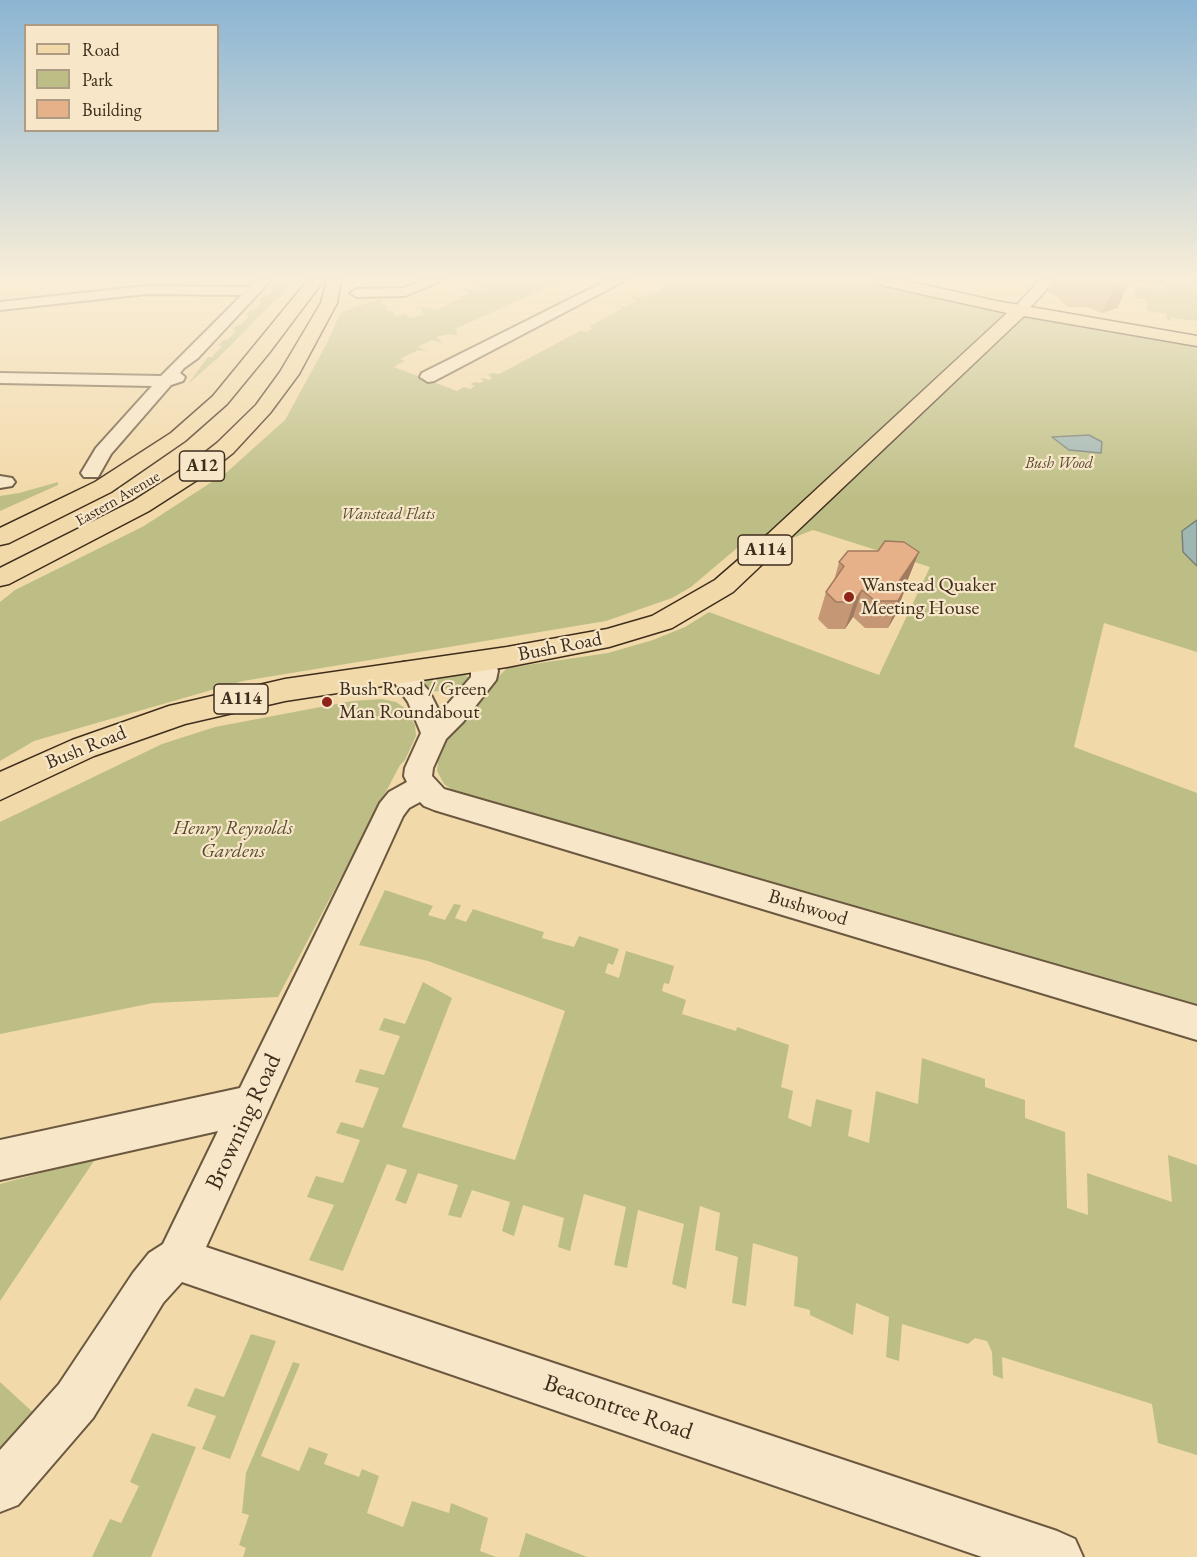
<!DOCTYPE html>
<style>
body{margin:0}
#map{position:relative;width:1197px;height:1557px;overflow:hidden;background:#f2d9a9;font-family:"EB Garamond",serif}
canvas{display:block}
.legend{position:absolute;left:24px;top:24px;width:195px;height:108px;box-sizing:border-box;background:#f7e6c7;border:2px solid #ad9c83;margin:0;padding:8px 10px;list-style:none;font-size:18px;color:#3e2d1d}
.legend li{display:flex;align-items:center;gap:12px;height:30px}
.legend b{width:30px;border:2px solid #ad9c83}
</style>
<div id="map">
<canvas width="1197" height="1557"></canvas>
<ul class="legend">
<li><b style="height:8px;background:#f2d9a9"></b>Road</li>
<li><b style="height:16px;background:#bdbe86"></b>Park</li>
<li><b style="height:16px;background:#e6b088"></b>Building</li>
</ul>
</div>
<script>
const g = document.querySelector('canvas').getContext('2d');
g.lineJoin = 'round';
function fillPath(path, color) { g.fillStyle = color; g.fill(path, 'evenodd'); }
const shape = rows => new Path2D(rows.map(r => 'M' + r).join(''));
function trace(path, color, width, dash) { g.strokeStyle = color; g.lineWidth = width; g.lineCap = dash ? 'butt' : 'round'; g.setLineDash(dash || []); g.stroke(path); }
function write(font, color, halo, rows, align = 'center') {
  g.font = font + ' "EB Garamond",serif'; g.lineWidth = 4.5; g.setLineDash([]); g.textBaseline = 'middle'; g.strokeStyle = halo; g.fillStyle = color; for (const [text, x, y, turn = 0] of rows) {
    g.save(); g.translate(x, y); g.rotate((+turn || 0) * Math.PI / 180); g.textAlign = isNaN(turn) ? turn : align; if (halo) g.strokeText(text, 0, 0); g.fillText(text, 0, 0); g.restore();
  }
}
const green = shape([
 [281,280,295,280,219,357,188,384,208,357,212,357,222,346,218,346,223,340,227,340,236,331,232,330,237,325,241,325,249,316,246,315,250,310,254,310,262,302,259,301,263,296,267,296,274,288,271,288,275,283],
 [491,280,564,280,455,329,458,331,455,333,459,334,456,335,451,334,436,337,444,344,433,340,417,347,428,351,418,350,400,359,405,361,394,367,457,391,464,387,470,389,475,386,470,384,475,382,480,383,484,381,480,379,483,378,489,380,492,378,488,375,492,373,499,374,580,331,587,332,593,328,588,327,623,308,617,304,625,307,637,300,630,298,633,296,640,298,652,292,657,293,662,290,658,289,668,286,674,280,869,280,1000,313,1197,347,1197,652,1104,623,1074,747,1197,793,1197,1010,460,795,444,784,437,771,439,750,462,714,507,668,608,653,653,640,685,627,709,612,879,675,930,567,813,530,750,555,737,548,691,587,672,598,606,621,243,681,34,741,0,761,0,602,15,590,144,526,227,472,285,420,327,343,341,312,380,299,384,299,381,304,385,304,388,311,392,311,395,316,405,314,410,318,424,314,419,307,435,310,462,298,453,295,462,296,470,293,459,288,462,287,479,292,487,289,472,283,473,281,483,284],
 [1102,280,1197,280,1197,321,1171,318,1171,321,1167,320,1166,314,1147,311,1147,300,1135,298,1135,286,1165,290,1165,286,1135,282,1135,285],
 [58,482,58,485,0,511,0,496,19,493],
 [464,674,472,679,469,686,425,693,421,683,426,679],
 [382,699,396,702,405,708,415,725,416,736,405,760,400,765,278,997,153,1003,0,1034,0,822,162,744,215,727,352,701],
 [385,890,433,906,428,915,445,920,454,904,461,905,455,918,466,922,473,909,540,931,544,932,542,938,574,947,579,936,619,949,613,965,608,963,605,973,619,978,626,951,674,966,669,984,664,983,662,991,686,1000,682,1014,736,1031,737,1027,789,1045,781,1087,793,1091,788,1118,811,1127,816,1099,852,1110,848,1136,869,1143,876,1091,918,1104,922,1058,985,1079,985,1087,1025,1100,1025,1118,1065,1132,1067,1208,1088,1215,1087,1173,1172,1202,1168,1155,1197,1165,1197,1455,1158,1443,1152,1404,1002,1357,1003,1379,993,1375,992,1352,987,1341,975,1338,968,1344,902,1324,899,1361,886,1357,889,1317,856,1303,853,1335,810,1315,810,1310,794,1306,798,1257,753,1243,746,1306,732,1303,738,1257,715,1250,720,1213,700,1206,686,1289,672,1284,684,1224,638,1210,627,1268,614,1265,626,1207,584,1194,570,1251,558,1247,564,1218,523,1205,514,1236,511,1235,502,1231,510,1202,472,1190,461,1218,448,1215,458,1185,418,1173,406,1204,395,1200,407,1170,387,1164,343,1271,309,1260,334,1205,307,1197,316,1176,343,1183,360,1140,336,1133,341,1122,363,1128,379,1088,355,1082,360,1069,384,1075,400,1036,379,1030,384,1018,405,1024,423,982,452,998,402,1127,515,1160,565,1011,428,961,359,945],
 [96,1158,50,1226,0,1301,0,1184],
 [251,1334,276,1341,230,1459,202,1449,216,1416,187,1406,195,1388,224,1397],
 [293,1362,300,1364,261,1456,299,1471,309,1447,328,1454,324,1464,359,1477,362,1469,379,1476,367,1513,403,1527,412,1501,449,1513,451,1503,488,1518,480,1551,496,1557,243,1557,246,1548,239,1545,249,1515,242,1513,246,1473],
 [0,1382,37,1416,0,1459],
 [152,1433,196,1447,151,1557,92,1557,110,1519,121,1523,139,1486,130,1482],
 [526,1533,587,1557,519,1557]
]);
const water = shape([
 [1089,435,1102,442,1101,453,1069,450,1052,437,1089,435],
 [1197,520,1197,566,1183,552,1182,531,1197,520]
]);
const street = shape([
 [256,280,271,280,198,358,184,368,180,373,185,377,183,381,171,385,111,454,98,477,84,477,81,473,96,448,152,386,0,383,0,373,161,376,242,295,146,294,0,310,0,302,146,286,250,287,256,280],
 [424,280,444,280,405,296,357,297,350,293,357,289,403,288,424,280],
 [608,280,626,280,434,381,428,382,420,377,422,373,608,280],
 [1040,280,1055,280,1024,314,1014,314,1012,311,1014,308,1040,280],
 [0,476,12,478,15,482,12,486,0,488,0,476],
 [483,652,492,654,495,660,498,671,496,680,463,722,446,739,433,768,432,776,444,789,1197,1006,1197,1040,434,810,424,806,420,802,409,808,403,816,206,1247,1057,1531,1075,1539,1083,1557,982,1557,182,1282,163,1303,93,1418,18,1505,0,1512,0,1450,59,1384,133,1273,149,1253,163,1244,218,1131,0,1180,0,1140,240,1088,380,803,389,792,407,782,404,776,405,768,421,733,408,702,394,682,392,671,396,665,405,662,414,665,419,680,429,691,440,713,471,677,471,660,474,654,483,652]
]);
const primary = shape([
 [873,280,903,280,996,301,1197,336,1197,346,1024,316,733,592,672,628,609,647,507,667,285,701,185,724,94,756,0,800,0,772,72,740,169,706,285,679,507,647,607,629,652,616,715,580,768,534,1007,313,881,285,873,280]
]);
const highway = shape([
 [308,280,324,280,269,353,227,404,185,441,111,492,9,543,0,545,0,528,95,482,171,433,213,396,308,280],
 [341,280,337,303,299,374,270,413,233,453,205,475,149,511,9,584,0,586,0,568,133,501,189,465,217,443,256,405,280,372,321,303,327,280,341,280]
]);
const wall = shape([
 [1052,280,1130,280,1117,308,1102,313,1087,307,1068,307,1056,296,1047,292],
 [919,552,908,579,903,587,905,589,895,616,888,628,865,628,853,617,845,629,828,629,818,619,826,592,834,581,839,562]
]);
const shadedWall = shape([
 [1130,280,1117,308,1102,313,1117,281],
 [919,552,908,579,894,601,898,583],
 [905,589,895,616,888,628,898,601],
 [862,590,853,617,845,629,854,602]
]);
const building = shape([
 [885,541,904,542,919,552,898,583,905,589,898,601,875,601,862,590,854,602,836,602,826,592,844,566,839,562,848,551,878,551,885,541]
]);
const markers = [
 [849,597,6,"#8f2418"],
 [327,702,6,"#8f2418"]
];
const farParknames = [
 ["Bush Wood",1059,464],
 ["Wanstead Flats",388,515]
];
const farStreetnames = [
 ["Eastern Avenue",118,499,-30]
];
const shields = [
 [202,466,45],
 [765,550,54],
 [241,699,54]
];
const shieldNames = [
 ["A12",202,466],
 ["A114",765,550],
 ["A114",241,699]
];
const poiNames = [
 ["Wanstead Quaker",861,586],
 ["Meeting House",861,609],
 ["Bush Road / Green",339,690],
 ["Man Roundabout",339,713]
];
const streetNames = [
 ["Bush Road",560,647,-11],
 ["Bush Road",86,748,-22],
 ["Bushwood",808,908,17]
];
const parkNames = [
 ["Henry Reynolds",233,829],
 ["Gardens",233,852]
];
const nearStreetnames = [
 ["Browning Road",244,1122,-65],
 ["Beacontree Road",618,1408,19]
];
fillPath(green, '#bdbe86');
fillPath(water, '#9fb7b3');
trace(water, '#788077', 1.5);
trace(street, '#6b5840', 4);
trace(primary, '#3e2d1d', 3);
trace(highway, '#3e2d1d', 3);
fillPath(street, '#f7e6c7');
fillPath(primary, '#f2d9a9');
fillPath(highway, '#f2d9a9');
fillPath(wall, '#c69775');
fillPath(shadedWall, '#a17b5f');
fillPath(building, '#e6b088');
trace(building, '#a17b5f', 1.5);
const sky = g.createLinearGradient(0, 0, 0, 498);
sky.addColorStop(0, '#8bb5d3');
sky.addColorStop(0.56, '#f9eed8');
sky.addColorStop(1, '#f9eed800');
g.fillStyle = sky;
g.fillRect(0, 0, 1197, 498);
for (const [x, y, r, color] of markers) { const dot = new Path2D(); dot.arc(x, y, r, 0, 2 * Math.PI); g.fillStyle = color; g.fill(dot); trace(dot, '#f7e6c7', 2); }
write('italic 16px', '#574a32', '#f7e6c7', farParknames);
write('16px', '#3e2d1d', '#f7e6c7', farStreetnames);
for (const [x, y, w] of shields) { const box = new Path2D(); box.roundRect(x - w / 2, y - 15, w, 30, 4.5); g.fillStyle = '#f7e6c7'; g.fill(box); trace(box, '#3e2d1d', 1.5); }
write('bold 18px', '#3e2d1d', null, shieldNames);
write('20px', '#3e2d1d', '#f7e6c7', poiNames, 'left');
write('20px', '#3e2d1d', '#f7e6c7', streetNames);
write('italic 20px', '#574a32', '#f7e6c7', parkNames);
write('24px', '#3e2d1d', '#f7e6c7', nearStreetnames);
</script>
